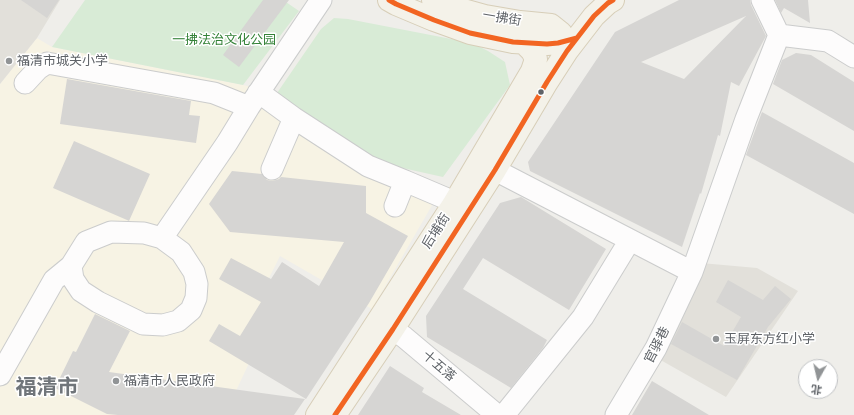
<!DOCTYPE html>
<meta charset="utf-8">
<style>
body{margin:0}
#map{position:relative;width:854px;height:415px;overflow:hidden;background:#efeeea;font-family:"Asap Condensed","Noto Sans SC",sans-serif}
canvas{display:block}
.north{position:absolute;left:798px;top:359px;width:40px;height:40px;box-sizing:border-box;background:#fff;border:1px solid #bfc1c3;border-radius:50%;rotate:188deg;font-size:11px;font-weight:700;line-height:16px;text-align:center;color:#5f6368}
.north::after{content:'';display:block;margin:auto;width:14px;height:18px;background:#919496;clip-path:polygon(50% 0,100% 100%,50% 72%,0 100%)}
</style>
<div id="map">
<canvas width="854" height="415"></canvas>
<div class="north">北</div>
</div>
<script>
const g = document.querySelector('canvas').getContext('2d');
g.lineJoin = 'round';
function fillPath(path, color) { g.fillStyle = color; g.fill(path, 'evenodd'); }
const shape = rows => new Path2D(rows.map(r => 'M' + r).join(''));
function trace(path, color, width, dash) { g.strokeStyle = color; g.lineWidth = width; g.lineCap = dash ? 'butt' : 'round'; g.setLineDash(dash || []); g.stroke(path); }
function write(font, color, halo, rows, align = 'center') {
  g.font = font + ' "Asap Condensed","Noto Sans SC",sans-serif'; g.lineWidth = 3; g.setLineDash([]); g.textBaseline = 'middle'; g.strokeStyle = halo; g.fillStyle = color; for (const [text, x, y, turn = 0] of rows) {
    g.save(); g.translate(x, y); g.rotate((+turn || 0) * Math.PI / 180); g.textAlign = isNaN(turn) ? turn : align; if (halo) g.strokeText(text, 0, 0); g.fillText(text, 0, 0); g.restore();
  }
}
const commercial = shape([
 [37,38,52,47,243,85,277,93,371,161,442,188,372,309,280,256,263,290,278,301,228,408,223,415,0,415,0,84]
]);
const education = shape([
 [0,0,60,0,37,38,0,84],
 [701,263,757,268,798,291,726,397,657,358]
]);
const green = shape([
 [85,0,283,0,299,11,243,85,52,47],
 [334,18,348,19,472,43,488,51,505,62,510,85,443,177,371,161,277,93,321,29]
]);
const building = shape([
 [21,0,59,0,47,18],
 [263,0,289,0,239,67,223,55],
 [679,0,750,0,751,5,766,36,739,86,731,82,720,136,718,135,701,194,700,193,682,247,530,171,528,162,615,32],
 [746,16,684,79,641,62],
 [775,0,808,0,810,23,784,8,781,13],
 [796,53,811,55,854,82,854,131,773,84,782,60],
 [67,79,191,101,189,115,200,116,196,143,60,124],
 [762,112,854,163,854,214,746,155],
 [74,141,150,174,129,221,127,220,53,188],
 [232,171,262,174,267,180,273,181,279,179,281,177,366,186,366,213,408,236,369,303,306,399,209,341,219,324,240,336,261,302,219,279,231,258,271,279,282,262,319,286,344,242,230,232,209,204],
 [521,197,606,249,569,310,483,258,463,289,547,340,543,348,511,388,427,337,426,316,500,203],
 [728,280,763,300,775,286,791,299,768,327,737,380,671,344,682,322,724,346,741,317,716,302],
 [95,314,130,331,109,372,305,399,294,415,118,415,107,414,55,388,73,351,76,352],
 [390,366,424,388,422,392,461,415,358,415],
 [652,381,709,415,632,415]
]);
const street = shape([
 [779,35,828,41,854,57],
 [25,83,38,69,47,63,214,93,249,107],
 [258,93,268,99,294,118,368,166,405,181,395,206],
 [272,169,294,118],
 [495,170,692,272],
 [405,181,445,198,453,205],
 [162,238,227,143,249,107,321,0],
 [379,320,404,337,497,415],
 [0,375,54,280,71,266,86,242,111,232,144,233,162,238,181,252,194,272,197,284,196,298,191,310,178,321,163,325,143,324,98,302,81,291,73,279,71,266],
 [504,415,583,317,630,240],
 [616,415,656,348,692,272,746,119,779,35,762,0]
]);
const primary = shape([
 [389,0,396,4,434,20,470,33,513,42,547,44,558,43,577,38],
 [433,0,452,7,485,16,520,22,551,25,561,33,565,46,563,54],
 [317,415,453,205,532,71,536,59,532,51,524,43],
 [335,415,393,329,495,170,547,82,567,51,594,16,608,3,613,0]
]);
const bus1 = shape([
 [389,0,396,4,434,20,470,33,513,42,547,44,558,43,577,38],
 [335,415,393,329,495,170,547,82,567,51,594,16,608,3,613,0]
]);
const markers = [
 [9,61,4,"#919496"],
 [541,92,3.5,"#5f6368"],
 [716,339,4,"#919496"],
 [116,381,4,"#919496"]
];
const streetNames = [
 ["一拂街",502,18,9],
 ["后埔街",436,231,-57],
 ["官驿巷",657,345,-63],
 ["十五落",439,366,40]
];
const parkNames = [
 ["一拂法治文化公园",224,40]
];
const poiNames = [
 ["福清市城关小学",17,61],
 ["玉屏东方红小学",724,339],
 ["福清市人民政府",124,381]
];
const townNames = [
 ["福清市",47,387]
];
fillPath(commercial, '#f7f3e4');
fillPath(education, '#e2e0da');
fillPath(green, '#d8ebd6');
fillPath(building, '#d6d5d3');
trace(street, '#cbcccc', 23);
trace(primary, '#d7ceb8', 24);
trace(street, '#fdfcfc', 21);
trace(primary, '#f4f2e9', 22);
trace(bus1, '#f26522', 5);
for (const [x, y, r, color] of markers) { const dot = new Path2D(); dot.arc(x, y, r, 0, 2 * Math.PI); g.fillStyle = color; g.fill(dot); trace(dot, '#fff', 1.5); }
write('13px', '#5f6368', '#fff', streetNames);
write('13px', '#348238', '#fff', parkNames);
write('13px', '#5f6368', '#fff', poiNames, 'left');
write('bold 21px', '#70757a', '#fff', townNames);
</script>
